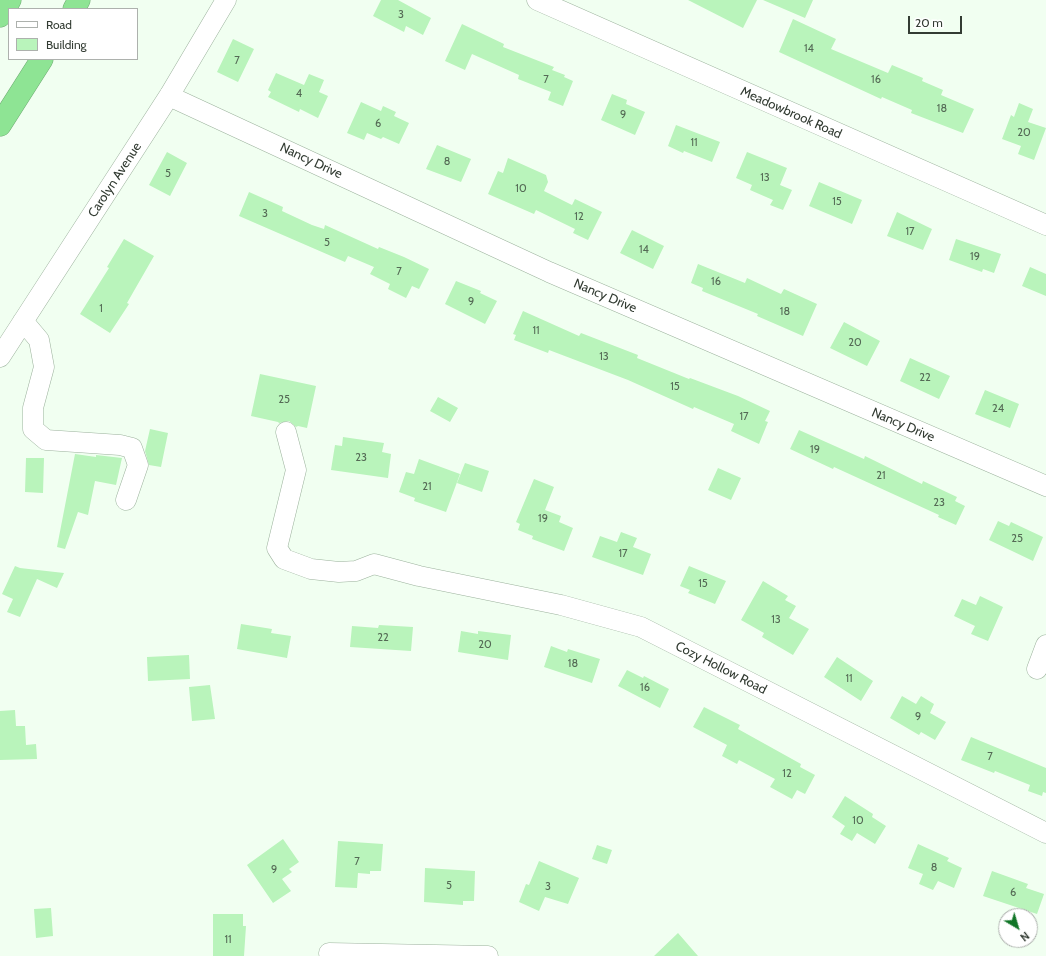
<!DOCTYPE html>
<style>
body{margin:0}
#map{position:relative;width:1046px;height:956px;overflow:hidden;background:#f1fff1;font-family:Cabin,sans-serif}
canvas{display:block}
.legend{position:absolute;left:8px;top:8px;width:130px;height:52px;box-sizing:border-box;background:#fff;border:1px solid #adb1ad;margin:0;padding:5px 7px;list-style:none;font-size:12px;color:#333c33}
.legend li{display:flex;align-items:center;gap:8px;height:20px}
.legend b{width:20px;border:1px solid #adb1ad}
.north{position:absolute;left:998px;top:908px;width:40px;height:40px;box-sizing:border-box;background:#fff;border:1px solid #adb1ad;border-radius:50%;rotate:142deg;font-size:11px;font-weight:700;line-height:16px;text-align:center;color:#333c33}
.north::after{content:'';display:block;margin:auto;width:14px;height:18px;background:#107526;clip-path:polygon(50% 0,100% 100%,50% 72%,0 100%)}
.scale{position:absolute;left:908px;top:16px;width:54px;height:18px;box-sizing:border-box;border:2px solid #333c33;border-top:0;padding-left:5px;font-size:12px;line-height:14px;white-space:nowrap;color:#333c33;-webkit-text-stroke:3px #fff;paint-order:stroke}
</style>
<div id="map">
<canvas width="1046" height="956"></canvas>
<ul class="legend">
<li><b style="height:5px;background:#fff"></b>Road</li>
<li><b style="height:11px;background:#b9f4bb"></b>Building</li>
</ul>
<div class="north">N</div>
<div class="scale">20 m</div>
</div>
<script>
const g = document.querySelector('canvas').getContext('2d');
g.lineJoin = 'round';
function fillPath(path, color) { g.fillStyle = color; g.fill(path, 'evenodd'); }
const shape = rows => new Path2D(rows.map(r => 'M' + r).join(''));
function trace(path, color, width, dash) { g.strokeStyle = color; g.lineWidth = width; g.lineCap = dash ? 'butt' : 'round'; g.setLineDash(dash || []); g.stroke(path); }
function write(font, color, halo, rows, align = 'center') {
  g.font = font + ' Cabin,sans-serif'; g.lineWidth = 4; g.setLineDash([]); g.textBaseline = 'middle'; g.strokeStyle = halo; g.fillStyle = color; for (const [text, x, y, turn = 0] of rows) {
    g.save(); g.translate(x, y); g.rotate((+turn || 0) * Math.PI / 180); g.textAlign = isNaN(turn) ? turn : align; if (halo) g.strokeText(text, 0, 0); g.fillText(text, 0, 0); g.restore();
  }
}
const building = shape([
 [381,0,398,0,431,18,423,35,406,26,404,32,373,16],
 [688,0,757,0,743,28],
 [763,0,813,0,805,18],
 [793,19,836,39,831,49,888,73,892,65,923,78,922,81,943,90,941,95,974,109,963,133,911,113,912,110,882,97,881,99,779,52],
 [462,24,504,44,503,47,554,67,552,70,565,75,564,77,573,81,563,106,548,100,551,92,518,79,519,75,472,54,465,70,445,61],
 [233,39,254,49,238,82,217,72],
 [276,73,304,85,309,74,324,80,319,92,328,96,318,118,300,109,299,112,268,97,271,92,268,90],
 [612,94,627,100,626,104,645,112,635,135,601,120],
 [361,102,381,111,383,106,396,112,394,116,409,123,399,144,383,137,381,139,367,133,364,140,347,133],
 [1019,103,1033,109,1028,122,1046,128,1034,160,1018,154,1021,146,1002,139,1011,115,1014,117],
 [676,125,720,142,712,162,684,151,683,153,668,146],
 [437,145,471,159,461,182,426,169],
 [167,152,187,163,170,196,149,185],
 [747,152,787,168,780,185,792,190,783,210,770,205,773,200,750,190,752,185,736,178],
 [508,158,546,175,548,182,544,191,572,205,575,199,602,212,588,240,573,233,575,229,536,210,534,214,488,194,498,171,503,173],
 [819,182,862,200,852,224,809,206],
 [249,192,283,207,282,211,312,225,324,229,325,225,378,249,379,247,404,257,429,269,419,289,412,286,406,298,388,289,390,284,370,274,374,267,348,256,345,262,239,216],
 [897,212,932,229,923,250,887,236],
 [632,230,664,246,653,269,620,253],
 [124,239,154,256,127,303,129,304,110,333,80,314,109,268,107,267],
 [956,239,1001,254,994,273,983,269,982,272,949,260],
 [698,264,745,283,747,278,781,294,784,289,817,304,803,336,757,316,758,314,702,291,703,288,691,283],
 [1030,267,1046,274,1046,296,1022,286],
 [456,281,481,291,480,293,497,301,485,324,445,304],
 [523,311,579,336,581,333,638,355,637,358,689,379,690,378,738,396,770,411,765,421,768,422,759,444,731,431,734,424,694,407,693,409,628,380,549,350,548,353,514,340,516,335,513,334],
 [844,322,880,341,867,366,830,348],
 [910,358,950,376,939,399,900,381],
 [260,374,316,386,307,428,298,426,296,427,289,421,279,423,278,422,251,416],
 [985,390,1019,404,1010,428,975,414],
 [438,397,458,408,450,422,430,411],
 [150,429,168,433,161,467,149,465,145,451],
 [799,430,864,459,865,456,922,484,923,481,957,497,955,501,965,506,956,525,938,517,939,515,834,467,833,469,790,449],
 [343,437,384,443,382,452,391,454,388,478,331,470,335,445,342,446],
 [75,454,96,457,96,455,122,458,116,485,95,481,88,515,78,512,65,549,57,547],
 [26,458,44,458,43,493,25,492],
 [419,459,460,474,446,512,414,501,415,498,399,492,406,472,414,474],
 [465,463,489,471,482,492,457,483],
 [718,468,741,478,731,500,708,490],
 [534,479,554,487,545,510,561,516,559,522,573,528,564,551,532,539,533,536,518,530,520,524,516,522],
 [998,521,1009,526,1011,522,1043,537,1033,561,989,540],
 [621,532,637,538,633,547,651,554,643,575,592,557,600,536,617,542],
 [15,566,20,568,64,573,57,588,37,579,20,617,7,612,13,599,2,594],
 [689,566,726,581,715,604,688,593,690,590,680,586],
 [763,581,788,596,785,600,796,606,789,618,809,629,793,655,762,637,764,633,741,620],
 [980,596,1003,607,988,641,971,634,975,626,954,616,962,599,976,605],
 [241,624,272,629,271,633,291,636,287,658,237,649],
 [379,625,413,627,411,651,350,647,352,626,378,628],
 [461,631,478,634,478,631,511,635,508,660,458,652],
 [551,646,567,652,568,649,600,659,592,683,544,667],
 [189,655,190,679,148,681,147,657],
 [837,657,873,681,861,701,824,677],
 [627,670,643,678,644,676,669,689,660,708,618,686],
 [210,685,215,719,192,721,189,687],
 [902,696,916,704,921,696,934,704,930,713,946,722,935,740,921,732,919,735,890,718],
 [704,707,740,725,738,729,801,764,800,767,815,775,805,794,797,790,792,799,770,787,775,779,739,760,737,764,722,756,727,745,693,727],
 [15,710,16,726,25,726,26,745,36,744,37,759,0,760,0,711],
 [971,737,1046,768,1046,793,1043,792,1042,796,1028,791,1030,785,995,771,994,773,961,760],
 [845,796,873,814,872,817,886,826,875,844,857,833,852,841,840,834,845,826,832,817],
 [283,839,299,862,289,869,292,872,282,879,291,891,273,903,247,865],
 [338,841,383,844,381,871,370,871,370,874,358,873,357,888,335,887],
 [918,844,949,858,947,861,962,868,954,888,938,881,933,890,919,884,923,874,908,868],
 [597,845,612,850,607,864,592,859],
 [539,861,579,878,568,904,545,897,539,911,519,902,526,884,529,885],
 [425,868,475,871,474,901,463,901,463,905,424,902],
 [992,871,1017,880,1028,884,1026,888,1044,894,1037,914,983,896],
 [51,908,53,936,36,938,34,909],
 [213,914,243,914,243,926,246,926,244,956,213,956],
 [678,933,698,956,654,956]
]);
const minor = shape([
 [537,0,1046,225],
 [169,96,549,272,1046,486],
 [23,321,39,340,44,367,33,408,33,429,46,440,120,445,132,448,138,465,126,500],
 [0,357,169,96,226,0],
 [286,432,296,470,277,548,284,559,311,569,339,572,356,571,374,564,419,576,561,605,641,627,1046,833],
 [1037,669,1046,645],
 [329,953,488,956]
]);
const highway = shape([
 [74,9,79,0],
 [0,16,10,0],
 [0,125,42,59]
]);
const numberNames = [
 ["3",401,15],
 ["14",809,49],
 ["7",237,61],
 ["7",546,80],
 ["16",876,80],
 ["4",299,94],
 ["18",942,109],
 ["9",623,115],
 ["6",378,124],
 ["20",1024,133],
 ["11",694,143],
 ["8",447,162],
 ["5",168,174],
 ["13",765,178],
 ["10",521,189],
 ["15",837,202],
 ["3",265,214],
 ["12",579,217],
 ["17",910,232],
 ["5",327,243],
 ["14",644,250],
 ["19",975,257],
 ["7",399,272],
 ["16",716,282],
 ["9",471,302],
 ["1",101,309],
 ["18",785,312],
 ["11",536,331],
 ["20",855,343],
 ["13",604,357],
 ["22",925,378],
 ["15",675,387],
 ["25",284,400],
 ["24",998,409],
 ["17",744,417],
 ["19",815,450],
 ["23",361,458],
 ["21",881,476],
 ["21",427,487],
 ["23",939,503],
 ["19",543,519],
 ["25",1017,539],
 ["17",623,554],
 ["15",703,584],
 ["13",776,620],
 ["22",383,638],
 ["20",485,645],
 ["18",573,664],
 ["11",849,679],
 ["16",645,688],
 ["9",918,717],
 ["7",990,757],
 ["12",787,774],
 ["10",858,821],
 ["7",357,862],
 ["8",934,868],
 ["9",274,870],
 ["5",449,886],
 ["3",548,887],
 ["6",1013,893],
 ["11",228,940]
];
const streetNames = [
 ["Meadowbrook Road",791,113,24],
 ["Nancy Drive",311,161,25],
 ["Carolyn Avenue",115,180,-57],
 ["Nancy Drive",605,296,23],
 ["Nancy Drive",903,425,23],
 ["Cozy Hollow Road",721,668,27]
];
fillPath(building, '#b9f4bb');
trace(minor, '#9cb29d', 21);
trace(highway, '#6ea972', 23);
trace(minor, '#fff', 20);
trace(highway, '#8ee494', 22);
write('11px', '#546a55', null, numberNames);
write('13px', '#333c33', '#fff', streetNames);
</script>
